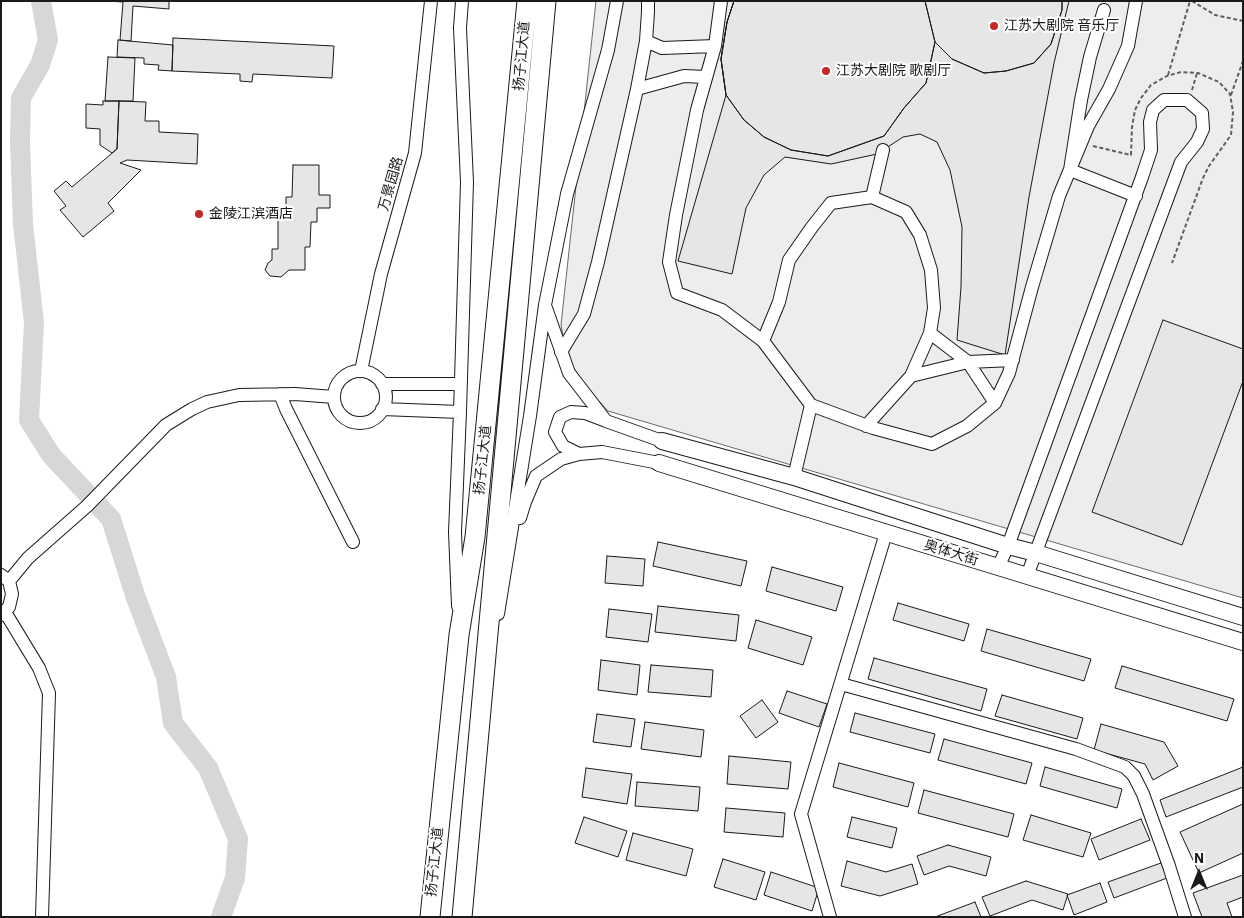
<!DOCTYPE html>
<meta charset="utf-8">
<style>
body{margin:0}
#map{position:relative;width:1244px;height:918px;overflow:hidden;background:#fff;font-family:"IBM Plex Sans",sans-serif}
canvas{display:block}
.frame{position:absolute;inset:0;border:2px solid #1a1a1a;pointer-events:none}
.north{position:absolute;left:1174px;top:848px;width:50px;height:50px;-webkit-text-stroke:4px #fff;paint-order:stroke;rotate:0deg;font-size:14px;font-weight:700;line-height:20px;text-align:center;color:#1a1a1a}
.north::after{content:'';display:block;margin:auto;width:18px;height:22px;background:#1a1a1a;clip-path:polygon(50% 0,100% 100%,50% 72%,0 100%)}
</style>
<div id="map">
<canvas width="1244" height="918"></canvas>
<div class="frame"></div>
<div class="north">N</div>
</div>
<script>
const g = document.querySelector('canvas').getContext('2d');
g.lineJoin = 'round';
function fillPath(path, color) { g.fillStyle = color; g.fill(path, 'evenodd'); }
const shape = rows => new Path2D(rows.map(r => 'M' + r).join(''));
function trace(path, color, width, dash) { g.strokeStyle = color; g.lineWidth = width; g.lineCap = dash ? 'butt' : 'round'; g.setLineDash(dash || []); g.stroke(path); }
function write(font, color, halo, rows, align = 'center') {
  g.font = font + ' "IBM Plex Sans","Noto Sans SC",sans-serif'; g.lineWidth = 4; g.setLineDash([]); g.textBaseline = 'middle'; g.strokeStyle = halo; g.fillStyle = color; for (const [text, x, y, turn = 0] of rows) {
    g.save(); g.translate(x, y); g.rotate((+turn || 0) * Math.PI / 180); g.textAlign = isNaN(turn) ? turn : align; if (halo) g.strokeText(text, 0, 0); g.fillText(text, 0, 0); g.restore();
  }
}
const built = shape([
 [596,1,1243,1,1243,598,608,411,587,388,571,364,564,341,561,325,596,1]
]);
const river = shape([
 [41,1,48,40,40,65,21,98,20,142,23,224,34,323,29,420,51,455,111,519,136,598,166,677,173,723,208,768,238,839,235,878,221,917]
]);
const building = shape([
 [107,1,169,1,169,9,133,6,131,41,120,40,123,2,107,1],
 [734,1,1069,1,1054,63,1029,197,1005,355,957,340,961,287,962,227,950,170,937,142,920,134,903,137,877,154,831,164,785,157,764,175,746,208,732,274,678,261,726,95,721,59,727,22,734,1],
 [734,1,1062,1,1062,10,1051,44,1034,63,1006,71,984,73,952,59,935,42,926,83,904,108,884,136,828,156,791,150,764,137,744,120,726,95,721,59,727,22,734,1],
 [734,1,925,1,935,42,926,83,904,108,884,136,828,156,791,150,764,137,744,120,726,95,721,59,727,22,734,1],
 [925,1,1062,1,1062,10,1051,44,1034,63,1006,71,984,73,952,59,935,42,925,1],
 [173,38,334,46,332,78,253,74,252,82,240,81,240,74,172,71,173,38],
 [118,40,173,45,172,71,158,70,159,65,144,64,144,58,117,57,118,40],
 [108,57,135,58,133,101,105,101,108,57],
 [103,101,119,101,117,149,112,153,100,145,100,129,86,128,86,104,103,105,103,101],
 [119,101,146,102,145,121,159,121,159,132,198,134,197,164,127,160,120,163,141,170,108,203,114,211,83,237,60,210,66,206,54,191,66,181,72,187,117,149,119,101],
 [293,165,319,165,319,195,330,195,330,208,317,208,317,222,311,222,310,247,305,247,305,270,289,270,281,277,270,276,265,270,268,263,272,260,272,249,278,249,278,216,286,216,286,197,292,197,293,165],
 [1163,320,1243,349,1243,381,1182,545,1092,512,1163,320],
 [658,542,747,561,741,586,653,566,658,542],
 [607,556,645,559,643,586,605,583,607,556],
 [772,567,843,587,836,611,766,591,772,567],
 [898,603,969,624,964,641,893,620,898,603],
 [658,606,739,615,736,641,655,632,658,606],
 [609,609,652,614,648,642,606,637,609,609],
 [756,620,812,637,803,665,748,648,756,620],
 [987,629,1091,659,1084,681,981,651,987,629],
 [874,658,987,689,981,711,868,679,874,658],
 [601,660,640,665,637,695,598,690,601,660],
 [651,665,713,670,711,697,648,692,651,665],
 [1122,666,1234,699,1227,721,1115,688,1122,666],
 [787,691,827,704,819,727,779,713,787,691],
 [1002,695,1083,718,1077,739,995,716,1002,695],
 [762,700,778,722,756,738,740,716,762,700],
 [855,713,935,734,930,753,850,732,855,713],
 [597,714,635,719,631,747,593,742,597,714],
 [645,722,704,730,701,757,641,749,645,722],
 [1101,724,1164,742,1178,766,1153,780,1145,764,1094,750,1101,724],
 [944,739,1032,763,1026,784,938,760,944,739],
 [729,756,791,762,788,789,727,784,729,756],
 [839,763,914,783,908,807,833,787,839,763],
 [1045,767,1122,789,1117,808,1040,786,1045,767],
 [1243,767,1243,787,1166,817,1160,800,1243,767],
 [586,768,632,774,627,804,582,797,586,768],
 [637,782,700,787,698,811,635,806,637,782],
 [924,790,1014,814,1008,837,918,813,924,790],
 [1243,804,1243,853,1199,873,1180,832,1243,804],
 [726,808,785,813,783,837,724,832,726,808],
 [1031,815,1091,833,1083,857,1023,840,1031,815],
 [584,817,627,831,618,857,575,843,584,817],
 [852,817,897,828,892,848,847,837,852,817],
 [1141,819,1150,840,1099,860,1091,839,1141,819],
 [633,833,693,849,686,876,626,860,633,833],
 [948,845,991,857,986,876,949,866,924,875,917,856,948,845],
 [723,859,765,872,756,900,714,887,723,859],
 [847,861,886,872,912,864,918,884,880,896,841,886,847,861],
 [1161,863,1167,878,1114,898,1108,882,1161,863],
 [771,872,819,888,812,911,764,895,771,872],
 [1243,875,1243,897,1227,903,1232,917,1202,917,1193,893,1243,875],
 [1026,881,1068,894,1063,910,1032,900,990,916,982,897,1026,881],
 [1100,883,1107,902,1074,915,1067,895,1100,883],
 [975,902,981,917,935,917,975,902]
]);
const path = shape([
 [1192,1,1215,15,1243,21],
 [1168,75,1190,1],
 [1192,90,1197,73],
 [1231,95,1243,61],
 [1093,146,1131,155,1132,127,1135,110,1141,98,1151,85,1167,76,1181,72,1198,73,1219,82,1230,94,1233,112,1231,135,1209,166,1203,178,1172,263]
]);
const minor = shape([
 [721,1,715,46,697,110,676,215,669,262,677,293,722,310,763,341,811,405,873,428,932,444,967,426,995,403,1009,373,1032,287,1059,196,1088,126,1109,89,1128,46,1136,1],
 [1104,10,1090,57,1081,100,1070,170,1136,196],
 [646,41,662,48,715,46],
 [637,89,684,76,706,77],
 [872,197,883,150],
 [546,308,569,373,606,421,662,441],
 [930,333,968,362,995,403],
 [763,341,779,302,789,260,812,227,831,203,872,197,906,212,920,235,931,270,934,308,930,333,911,376,866,426],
 [561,352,584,314,598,262,637,89,646,41,648,12,648,1],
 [361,371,381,274,415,153,431,1],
 '334 397a26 26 0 1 1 52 0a26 26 0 1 1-52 0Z',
 [911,376,968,362,1013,360],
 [382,384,460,384],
 [280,394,286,409,353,542],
 [382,409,460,412],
 [579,454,563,446,555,432,560,417,571,412,585,413,606,421],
 [794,477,811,405],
 [520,518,525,502,536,476,561,459,579,454,602,452,659,463],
 [998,567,1008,546,1142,177,1151,150,1150,122,1153,110,1164,100,1187,100,1202,113,1203,129,1197,142,1181,162,1027,576],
 [1,575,9,581,12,594,9,607,1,615],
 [9,581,28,558,87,506,166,425,192,409,207,402,239,395,295,394,334,397],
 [458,606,455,532,460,412,467,182,460,28,462,1],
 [5,612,39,668,49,693,42,917],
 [498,614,530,416,545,305,567,194,608,50,617,1],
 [841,684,1076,749,1125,767,1134,776,1143,794,1169,866,1185,917],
 [830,917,801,814,886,533]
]);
const major = shape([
 [662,441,794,477,1008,546,1036,553,1243,617],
 [659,463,1243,642]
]);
const highway = shape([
 [430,917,459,635,475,537,527,1],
 [462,917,546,1]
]);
const markers = [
 [994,26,5,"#c62828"],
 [826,71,5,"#c62828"],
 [199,214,5,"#c62828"]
];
const poiNames = [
 ["江苏大剧院 音乐厅",1004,26],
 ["江苏大剧院 歌剧厅",836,71],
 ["金陵江滨酒店",209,214]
];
const streetNames = [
 ["扬子江大道",522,56,-85],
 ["万景园路",391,184,-74],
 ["扬子江大道",483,460,-84],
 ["奥体大街",951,553,17],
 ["扬子江大道",435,862,-84]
];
fillPath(built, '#ededed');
trace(built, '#6a6a6a', 1);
trace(river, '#d7d7d7', 20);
fillPath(building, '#e6e6e6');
trace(building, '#1a1a1a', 1);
trace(minor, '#1a1a1a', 14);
trace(major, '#1a1a1a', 18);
trace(highway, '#1a1a1a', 21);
trace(path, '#5f5f5f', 2, [4, 2.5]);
trace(minor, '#fff', 12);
trace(major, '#fff', 16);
trace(highway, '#fff', 19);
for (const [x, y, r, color] of markers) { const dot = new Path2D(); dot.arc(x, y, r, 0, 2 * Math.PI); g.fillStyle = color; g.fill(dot); trace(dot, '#fff', 2); }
write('14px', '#1a1a1a', '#fff', poiNames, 'left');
write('14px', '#1a1a1a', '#fff', streetNames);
</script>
